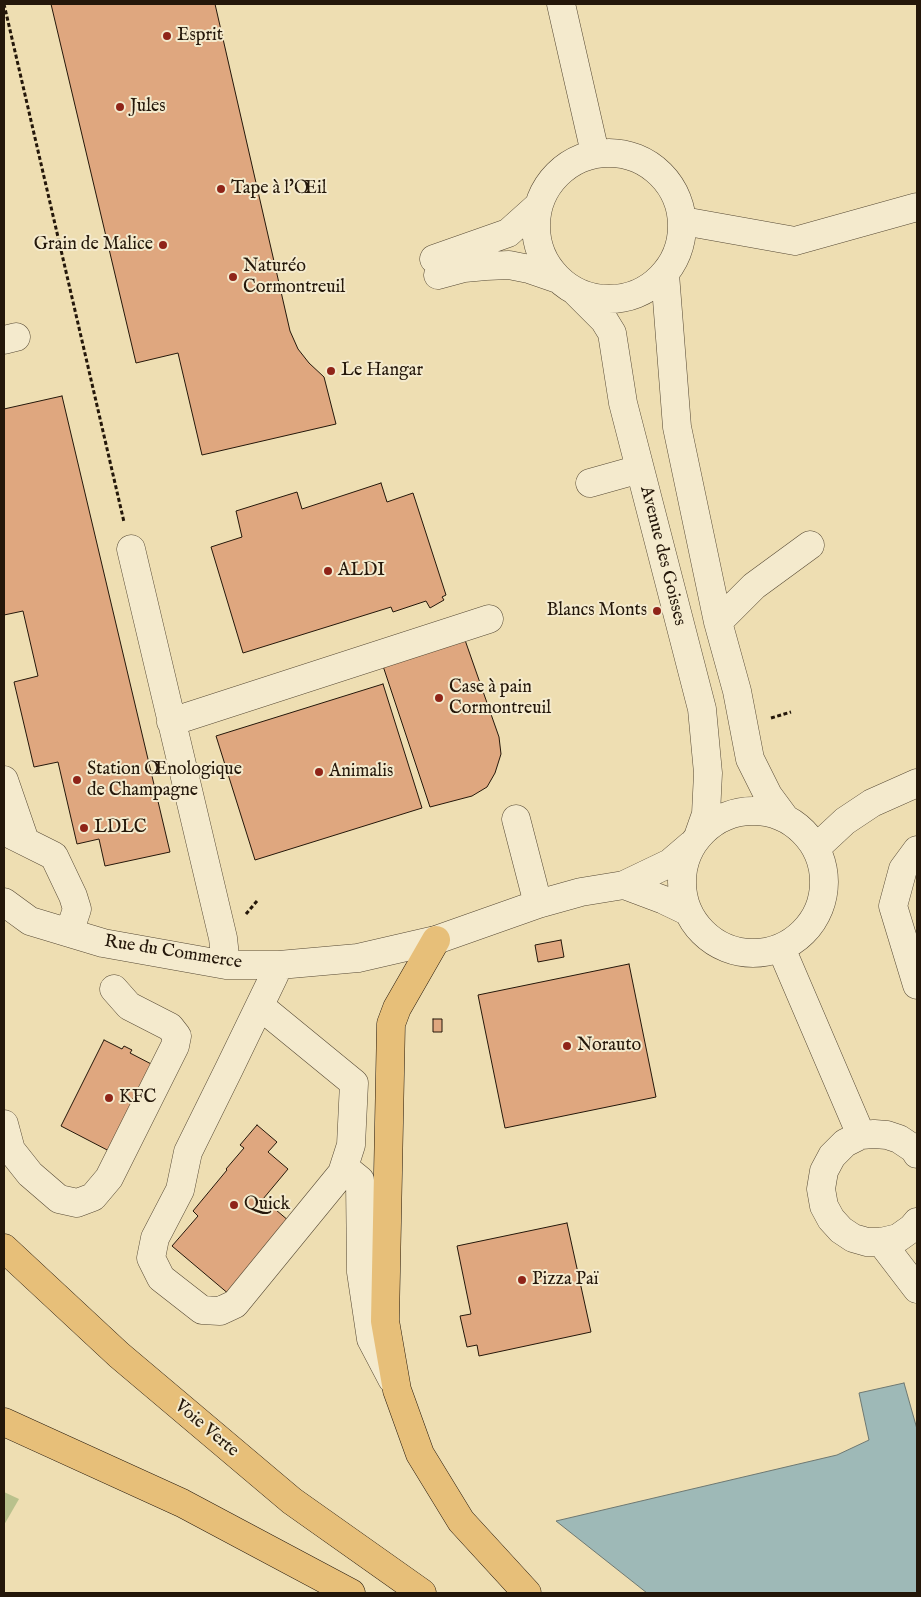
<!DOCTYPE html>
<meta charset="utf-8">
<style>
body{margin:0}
#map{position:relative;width:921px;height:1597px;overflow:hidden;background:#eedeb2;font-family:"IM FELL English",serif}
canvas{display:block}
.frame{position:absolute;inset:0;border:5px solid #24170a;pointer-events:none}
</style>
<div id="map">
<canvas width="921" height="1597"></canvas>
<div class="frame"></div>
</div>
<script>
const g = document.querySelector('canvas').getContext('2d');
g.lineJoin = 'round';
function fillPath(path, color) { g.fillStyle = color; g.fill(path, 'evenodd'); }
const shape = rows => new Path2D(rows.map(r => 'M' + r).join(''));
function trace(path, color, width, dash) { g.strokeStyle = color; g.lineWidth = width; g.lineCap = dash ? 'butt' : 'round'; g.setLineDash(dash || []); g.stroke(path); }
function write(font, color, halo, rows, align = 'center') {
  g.font = font + ' "IM FELL English",serif'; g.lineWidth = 4; g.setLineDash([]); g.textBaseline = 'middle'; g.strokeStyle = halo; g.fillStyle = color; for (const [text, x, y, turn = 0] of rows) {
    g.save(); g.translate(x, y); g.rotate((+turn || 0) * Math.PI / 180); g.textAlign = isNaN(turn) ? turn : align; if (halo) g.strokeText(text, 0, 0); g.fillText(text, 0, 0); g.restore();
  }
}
const green = shape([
 [4,1492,19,1499,4,1525]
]);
const water = shape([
 [904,1383,917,1429,917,1593,647,1593,556,1521,837,1455,869,1440,859,1393,904,1383]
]);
const building = shape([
 [51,4,215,4,290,331,298,349,309,363,324,377,336,424,202,455,178,353,136,363,51,4],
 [62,396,170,852,105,866,99,839,77,844,58,762,34,767,14,682,38,676,23,611,4,615,4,409,62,396],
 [381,483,387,502,413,493,446,595,442,597,444,600,430,608,426,601,393,612,391,607,243,653,211,547,242,537,236,511,297,492,302,509,381,483],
 [465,640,499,737,501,754,495,773,487,787,472,796,430,807,383,666,465,640],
 [383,684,422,808,255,860,216,736,383,684],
 [561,940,564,957,538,962,535,945,561,940],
 [629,964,656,1097,505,1128,478,995,629,964],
 [433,1019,442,1019,442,1032,433,1032,433,1019],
 [104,1040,122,1049,124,1046,132,1050,130,1053,157,1067,113,1153,61,1126,104,1040],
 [257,1125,277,1142,268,1152,288,1169,263,1199,289,1221,230,1295,172,1246,198,1216,193,1211,227,1170,226,1169,244,1148,240,1145,257,1125],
 [567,1223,591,1332,479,1356,477,1345,467,1347,460,1316,471,1314,457,1246,567,1223]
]);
const path = shape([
 [4,4,124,522],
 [771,718,791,712],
 [246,914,257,901]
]);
const minor = shape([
 [561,4,595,153],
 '536 226a73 73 0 1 1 146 0a73 73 0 1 1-146 0Z',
 [683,221,795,241,917,207],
 [434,259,508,233,537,207],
 [665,274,677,427,718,622,737,691,750,759,768,795,785,818],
 [438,275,464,268,486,266,509,265,529,269,558,279],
 [576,292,604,320,612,333,623,403,702,709,708,773,706,814,699,834],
 [4,340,16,337],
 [590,483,640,469],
 [131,549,223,938,226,965],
 [718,622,754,586,810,545],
 [171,722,489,619],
 [4,780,25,841],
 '682 882a71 71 0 1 1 142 0a71 71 0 1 1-142 0Z',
 [516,819,538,904],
 [4,831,54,856,73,896,77,909,69,933],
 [816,848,845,821,872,803,917,783],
 [917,850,903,869,893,906,917,985],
 [624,885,664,900,687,911],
 [4,902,30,921,103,943,226,965,279,965,358,958,436,940,538,904,581,892,624,885,670,863,691,845],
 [781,948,861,1135],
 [260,1006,354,1083,351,1145,342,1173,235,1304,220,1311,202,1310,161,1278,151,1258,155,1238,180,1190,188,1152,229,1069,273,978,279,965],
 [4,1124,11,1150,30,1174,59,1199,77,1203,93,1197,109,1178,175,1046,177,1036,170,1027,129,1006,114,989],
 [917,1154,914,1149,899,1139,887,1135,874,1134,861,1135,845,1143,832,1156,824,1171,821,1189,824,1206,831,1219,841,1230,853,1238,867,1242,881,1242,898,1238,912,1228,917,1222],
 [344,1167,360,1180,361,1272,371,1339,392,1379],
 [881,1242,917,1289]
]);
const major = shape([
 [436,940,397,1008,391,1024,385,1321,397,1390,420,1454,461,1521,527,1593],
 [4,1248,119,1355,292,1501,422,1593],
 [4,1422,182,1503,351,1593]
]);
const markers = [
 [167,36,5,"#8f2418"],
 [120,107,5,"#8f2418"],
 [221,189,5,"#8f2418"],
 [163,245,5,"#8f2418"],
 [233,277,5,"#8f2418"],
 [331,371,5,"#8f2418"],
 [328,571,5,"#8f2418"],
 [657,611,5,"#8f2418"],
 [439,698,5,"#8f2418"],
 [319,772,5,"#8f2418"],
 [77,780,5,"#8f2418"],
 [84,828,5,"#8f2418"],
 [567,1046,5,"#8f2418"],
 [109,1098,5,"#8f2418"],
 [234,1205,5,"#8f2418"],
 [522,1280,5,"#8f2418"]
];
const poiNames = [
 ["Esprit",177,36],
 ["Jules",130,107],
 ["Tape à l'Œil",231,189],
 ["Grain de Malice",153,245,"right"],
 ["Naturéo",243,267],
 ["Cormontreuil",243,288],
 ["Le Hangar",341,371],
 ["ALDI",338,571],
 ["Blancs Monts",647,611,"right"],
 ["Case à pain",449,688],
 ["Cormontreuil",449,709],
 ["Station Œnologique",87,770],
 ["de Champagne",87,791],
 ["Animalis",329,772],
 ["LDLC",94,828],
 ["Norauto",577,1046],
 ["KFC",119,1098],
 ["Quick",244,1205],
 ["Pizza Paï",532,1280]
];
const streetNames = [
 ["Avenue des Goisses",662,556,76],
 ["Rue du Commerce",173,953,9],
 ["Voie Verte",206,1429,40]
];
fillPath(green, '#b9c18c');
fillPath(water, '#9eb9b7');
trace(water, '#6d7872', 1);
fillPath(building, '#dfa77f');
trace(building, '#24170a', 1);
trace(minor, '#564934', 29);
trace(major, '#24170a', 29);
trace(path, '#24170a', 3, [4, 2.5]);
trace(minor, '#f4eacd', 28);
trace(major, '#e7bf79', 28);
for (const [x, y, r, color] of markers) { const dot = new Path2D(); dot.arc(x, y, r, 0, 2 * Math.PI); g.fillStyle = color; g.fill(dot); trace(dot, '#f4eacd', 2); }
write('18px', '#24170a', '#f4eacd', poiNames, 'left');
write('18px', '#24170a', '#f4eacd', streetNames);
</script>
